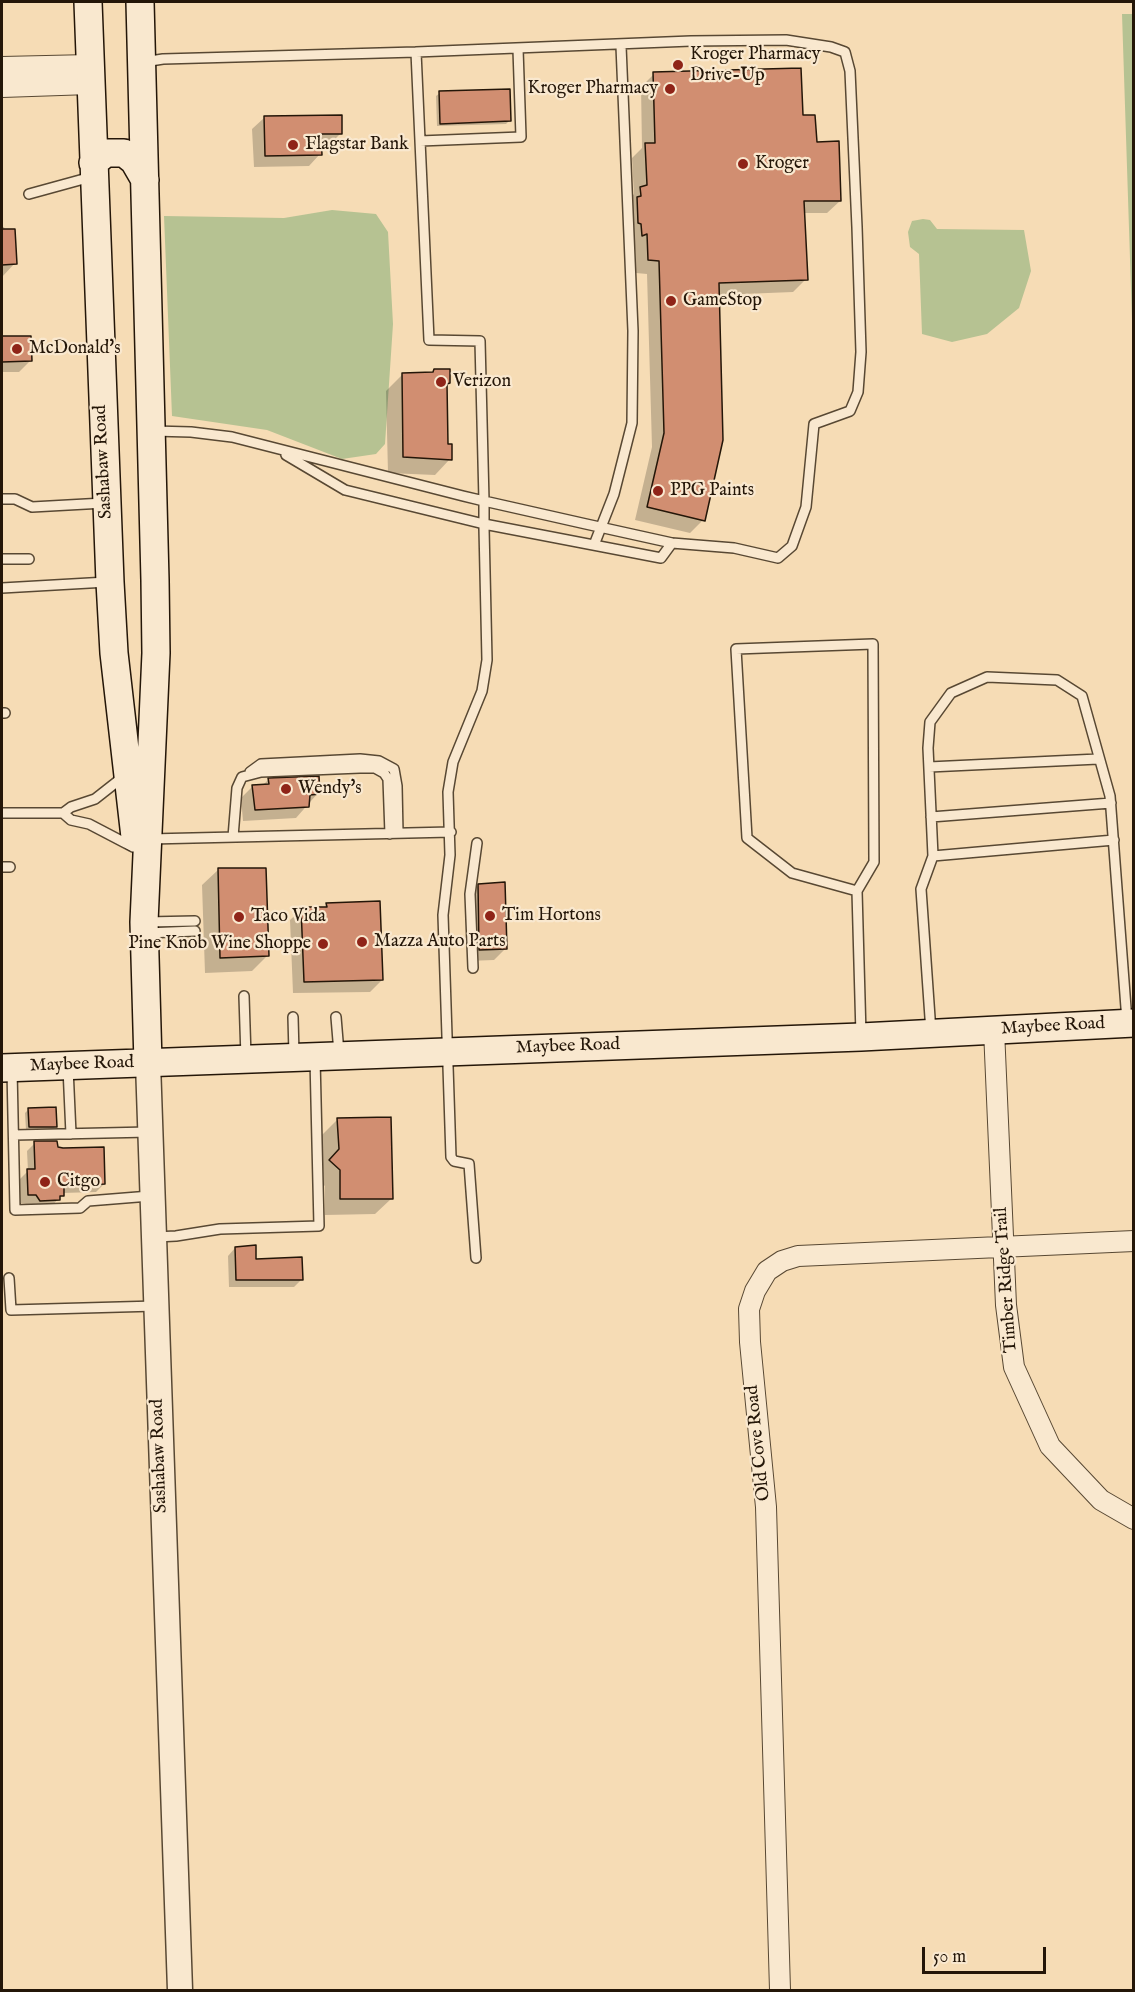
<!DOCTYPE html>
<style>
body{margin:0}
#map{position:relative;width:1135px;height:1992px;overflow:hidden;background:#f6dcb5;font-family:"IM FELL English",serif}
canvas{display:block}
.frame{position:absolute;inset:0;border:3px solid #241608;pointer-events:none}
.scale{position:absolute;left:922px;top:1947px;width:124px;height:27px;box-sizing:border-box;border:3px solid #241608;border-top:0;padding-left:8px;font-size:18px;line-height:21px;white-space:nowrap;color:#241608;-webkit-text-stroke:4px #f9e8cf;paint-order:stroke}
</style>
<div id="map">
<canvas width="1135" height="1992"></canvas>
<div class="frame"></div>
<div class="scale">50 m</div>
</div>
<script>
const g = document.querySelector('canvas').getContext('2d');
g.lineJoin = 'round';
function fillPath(path, color) { g.fillStyle = color; g.fill(path, 'evenodd'); }
const shape = rows => new Path2D(rows.map(r => 'M' + r).join(''));
function trace(path, color, width, dash) { g.strokeStyle = color; g.lineWidth = width; g.lineCap = dash ? 'butt' : 'round'; g.setLineDash(dash || []); g.stroke(path); }
function write(font, color, halo, rows, align = 'center') {
  g.font = font + ' "IM FELL English",serif'; g.lineWidth = 4.5; g.setLineDash([]); g.textBaseline = 'middle'; g.strokeStyle = halo; g.fillStyle = color; for (const [text, x, y, turn = 0] of rows) {
    g.save(); g.translate(x, y); g.rotate((+turn || 0) * Math.PI / 180); g.textAlign = isNaN(turn) ? turn : align; if (halo) g.strokeText(text, 0, 0); g.fillText(text, 0, 0); g.restore();
  }
}
const green = shape([
 [1122,14,1134,14,1133,351],
 [332,210,376,214,388,232,393,324,385,444,376,454,342,459,267,430,172,416,164,216,284,218],
 [923,219,930,220,937,229,1024,230,1031,271,1019,308,987,334,952,342,922,334,919,254,910,247,908,232,912,221]
]);
const shadow = shape([
 [654,74,802,116,840,201,827,213,803,213,806,279,793,292,718,295,703,520,690,533,635,520,652,447,647,274,636,273,635,246,630,247,627,201,634,194,632,158,642,148,641,87],
 [440,93,510,120,506,124,437,126,436,96],
 [264,118,341,133,329,145,320,145,320,154,309,166,254,167,252,129],
 [2,227,4,227,15,263,2,277],
 [2,338,30,338,31,360,19,372,2,372],
 [402,375,449,383,445,386,446,445,450,459,435,475,388,473,386,391],
 [268,780,318,793,296,818,243,821,241,798,253,786,262,786],
 [218,870,268,955,252,971,205,973,202,885],
 [479,885,506,948,494,960,468,961,467,897],
 [327,904,382,980,370,992,293,993,290,920,302,909,322,909],
 [29,1109,55,1127,52,1130,26,1130,25,1113],
 [338,1119,391,1199,375,1214,325,1215,325,1186,314,1177,323,1166,322,1135],
 [35,1143,56,1149,104,1184,96,1192,62,1193,51,1208,32,1208,32,1205,20,1203,20,1179,28,1171,27,1151],
 [235,1248,255,1260,301,1280,294,1287,229,1287,228,1256]
]);
const building = shape([
 [801,68,803,115,815,115,817,142,839,141,841,201,804,201,808,280,719,283,723,440,705,521,647,507,664,433,659,261,648,260,647,234,642,236,641,224,638,223,637,197,641,196,640,187,647,185,645,143,655,143,653,72,801,68],
 [510,89,511,121,440,124,439,91,510,89],
 [342,115,342,134,321,134,322,155,265,156,264,116,342,115],
 [2,229,15,229,17,264,2,265,2,229],
 [2,336,31,336,32,361,2,362,2,336],
 [434,369,450,369,450,383,447,384,448,444,452,444,452,460,403,457,402,373,433,372,434,369],
 [319,776,320,794,310,795,309,807,255,810,252,785,269,784,268,778,319,776],
 [218,868,266,868,269,956,220,958,218,868],
 [505,882,507,949,479,950,478,884,505,882],
 [380,901,383,980,304,982,301,907,327,907,326,903,380,901],
 [56,1107,57,1127,29,1127,28,1108,56,1107],
 [391,1117,393,1199,340,1199,340,1170,329,1160,339,1149,337,1118,391,1117],
 [34,1141,57,1141,58,1147,63,1148,104,1147,105,1184,64,1186,64,1196,60,1196,60,1200,40,1201,36,1195,28,1195,27,1169,35,1169,34,1141],
 [256,1245,256,1259,302,1257,303,1280,236,1280,235,1247,256,1245]
]);
const service = shape([
 [144,62,163,59,416,52],
 [420,141,521,137,518,49],
 [29,194,91,177],
 [153,431,191,432,232,437,463,496,484,501,586,524,672,543,734,548,778,558,792,546,806,507,814,424,850,411,858,392,861,352,857,227,850,71,845,52,831,47,786,40,691,41,416,52,429,340,480,341,484,501,484,528,487,660,482,691,453,762,448,792,450,855,443,915,451,1157,454,1161,469,1164,476,1258],
 [286,455,345,490,484,524,661,558,672,543],
 [2,499,15,499,32,507,104,503],
 [594,545,614,494,632,423,633,331,621,46],
 [2,559,29,559],
 [2,588,107,582],
 [2,713,5,713],
 [929,767,1098,759],
 [250,772,261,764,360,759,379,761,394,769,397,786,398,833],
 [2,813,63,813,71,807,95,799,123,777],
 [63,813,71,820,89,824,133,847],
 [931,817,1111,803],
 [233,837,237,788,242,777,261,772,360,768,375,768,384,773,388,779,390,834],
 [150,839,451,832],
 [933,856,1114,840],
 [2,867,10,867],
 [857,891,874,862,873,644,736,649,747,838,792,873,857,891,861,1035],
 [146,922,195,921],
 [147,933,195,931],
 [473,968,470,894,477,843],
 [244,996,246,1057],
 [293,1017,294,1054],
 [336,1017,339,1053],
 [931,1032,921,889,933,856,928,748,930,722,951,693,987,677,1057,680,1082,696,1110,796,1127,1021],
 [68,1068,71,1134],
 [12,1070,15,1210,80,1208,88,1201,150,1196],
 [14,1135,149,1132],
 [156,1237,176,1236,220,1229,319,1226,315,1059],
 [9,1278,11,1310,156,1306]
]);
const minor = shape([
 [2,67,90,65],
 [2,87,90,84],
 [994,1030,1006,1305,1014,1367,1050,1446,1101,1500,1134,1519],
 [780,1990,766,1507,750,1342,749,1309,755,1291,767,1271,782,1261,798,1256,1134,1241]
]);
const tertiary = shape([
 [148,1063,180,1990]
]);
const secondary = shape([
 [88,2,110,582,114,653,135,837],
 [140,2,155,580,156,653,144,922,148,1063],
 [93,163,106,153,124,153,134,161,145,180],
 [2,1068,861,1037,1134,1023]
]);
const markers = [
 [678,65,6,"#8f2418"],
 [670,89,6,"#8f2418"],
 [293,145,6,"#8f2418"],
 [743,164,6,"#8f2418"],
 [671,301,6,"#8f2418"],
 [17,349,6,"#8f2418"],
 [441,382,6,"#8f2418"],
 [658,491,6,"#8f2418"],
 [286,789,6,"#8f2418"],
 [490,916,6,"#8f2418"],
 [239,917,6,"#8f2418"],
 [362,942,6,"#8f2418"],
 [323,944,6,"#8f2418"],
 [45,1182,6,"#8f2418"]
];
const poiNames = [
 ["Kroger Pharmacy",690,55],
 ["Drive-Up",690,76],
 ["Kroger Pharmacy",658,89,"right"],
 ["Flagstar Bank",305,145],
 ["Kroger",755,164],
 ["GameStop",683,301],
 ["McDonald's",29,349],
 ["Verizon",453,382],
 ["PPG Paints",670,491],
 ["Wendy's",298,789],
 ["Tim Hortons",502,916],
 ["Taco Vida",251,917],
 ["Mazza Auto Parts",374,942],
 ["Pine Knob Wine Shoppe",311,944,"right"],
 ["Citgo",57,1182]
];
const streetNames = [
 ["Sashabaw Road",104,462,-93],
 ["Maybee Road",1053,1027,-3],
 ["Maybee Road",568,1047,-2],
 ["Maybee Road",82,1065,-2],
 ["Timber Ridge Trail",1007,1280,-94],
 ["Old Cove Road",759,1443,-96],
 ["Sashabaw Road",160,1456,-92]
];
fillPath(green, '#b6c292');
fillPath(shadow, '#0003');
fillPath(building, '#d18e71');
trace(building, '#241608', 1.5);
trace(service, '#584833', 12);
trace(minor, '#584833', 22);
trace(tertiary, '#584833', 27);
trace(secondary, '#241608', 30);
trace(service, '#f9e8cf', 9);
trace(minor, '#f9e8cf', 20);
trace(tertiary, '#f9e8cf', 24);
trace(secondary, '#f9e8cf', 27);
for (const [x, y, r, color] of markers) { const dot = new Path2D(); dot.arc(x, y, r, 0, 2 * Math.PI); g.fillStyle = color; g.fill(dot); trace(dot, '#f9e8cf', 2); }
write('18px', '#241608', '#f9e8cf', poiNames, 'left');
write('18px', '#241608', '#f9e8cf', streetNames);
</script>
